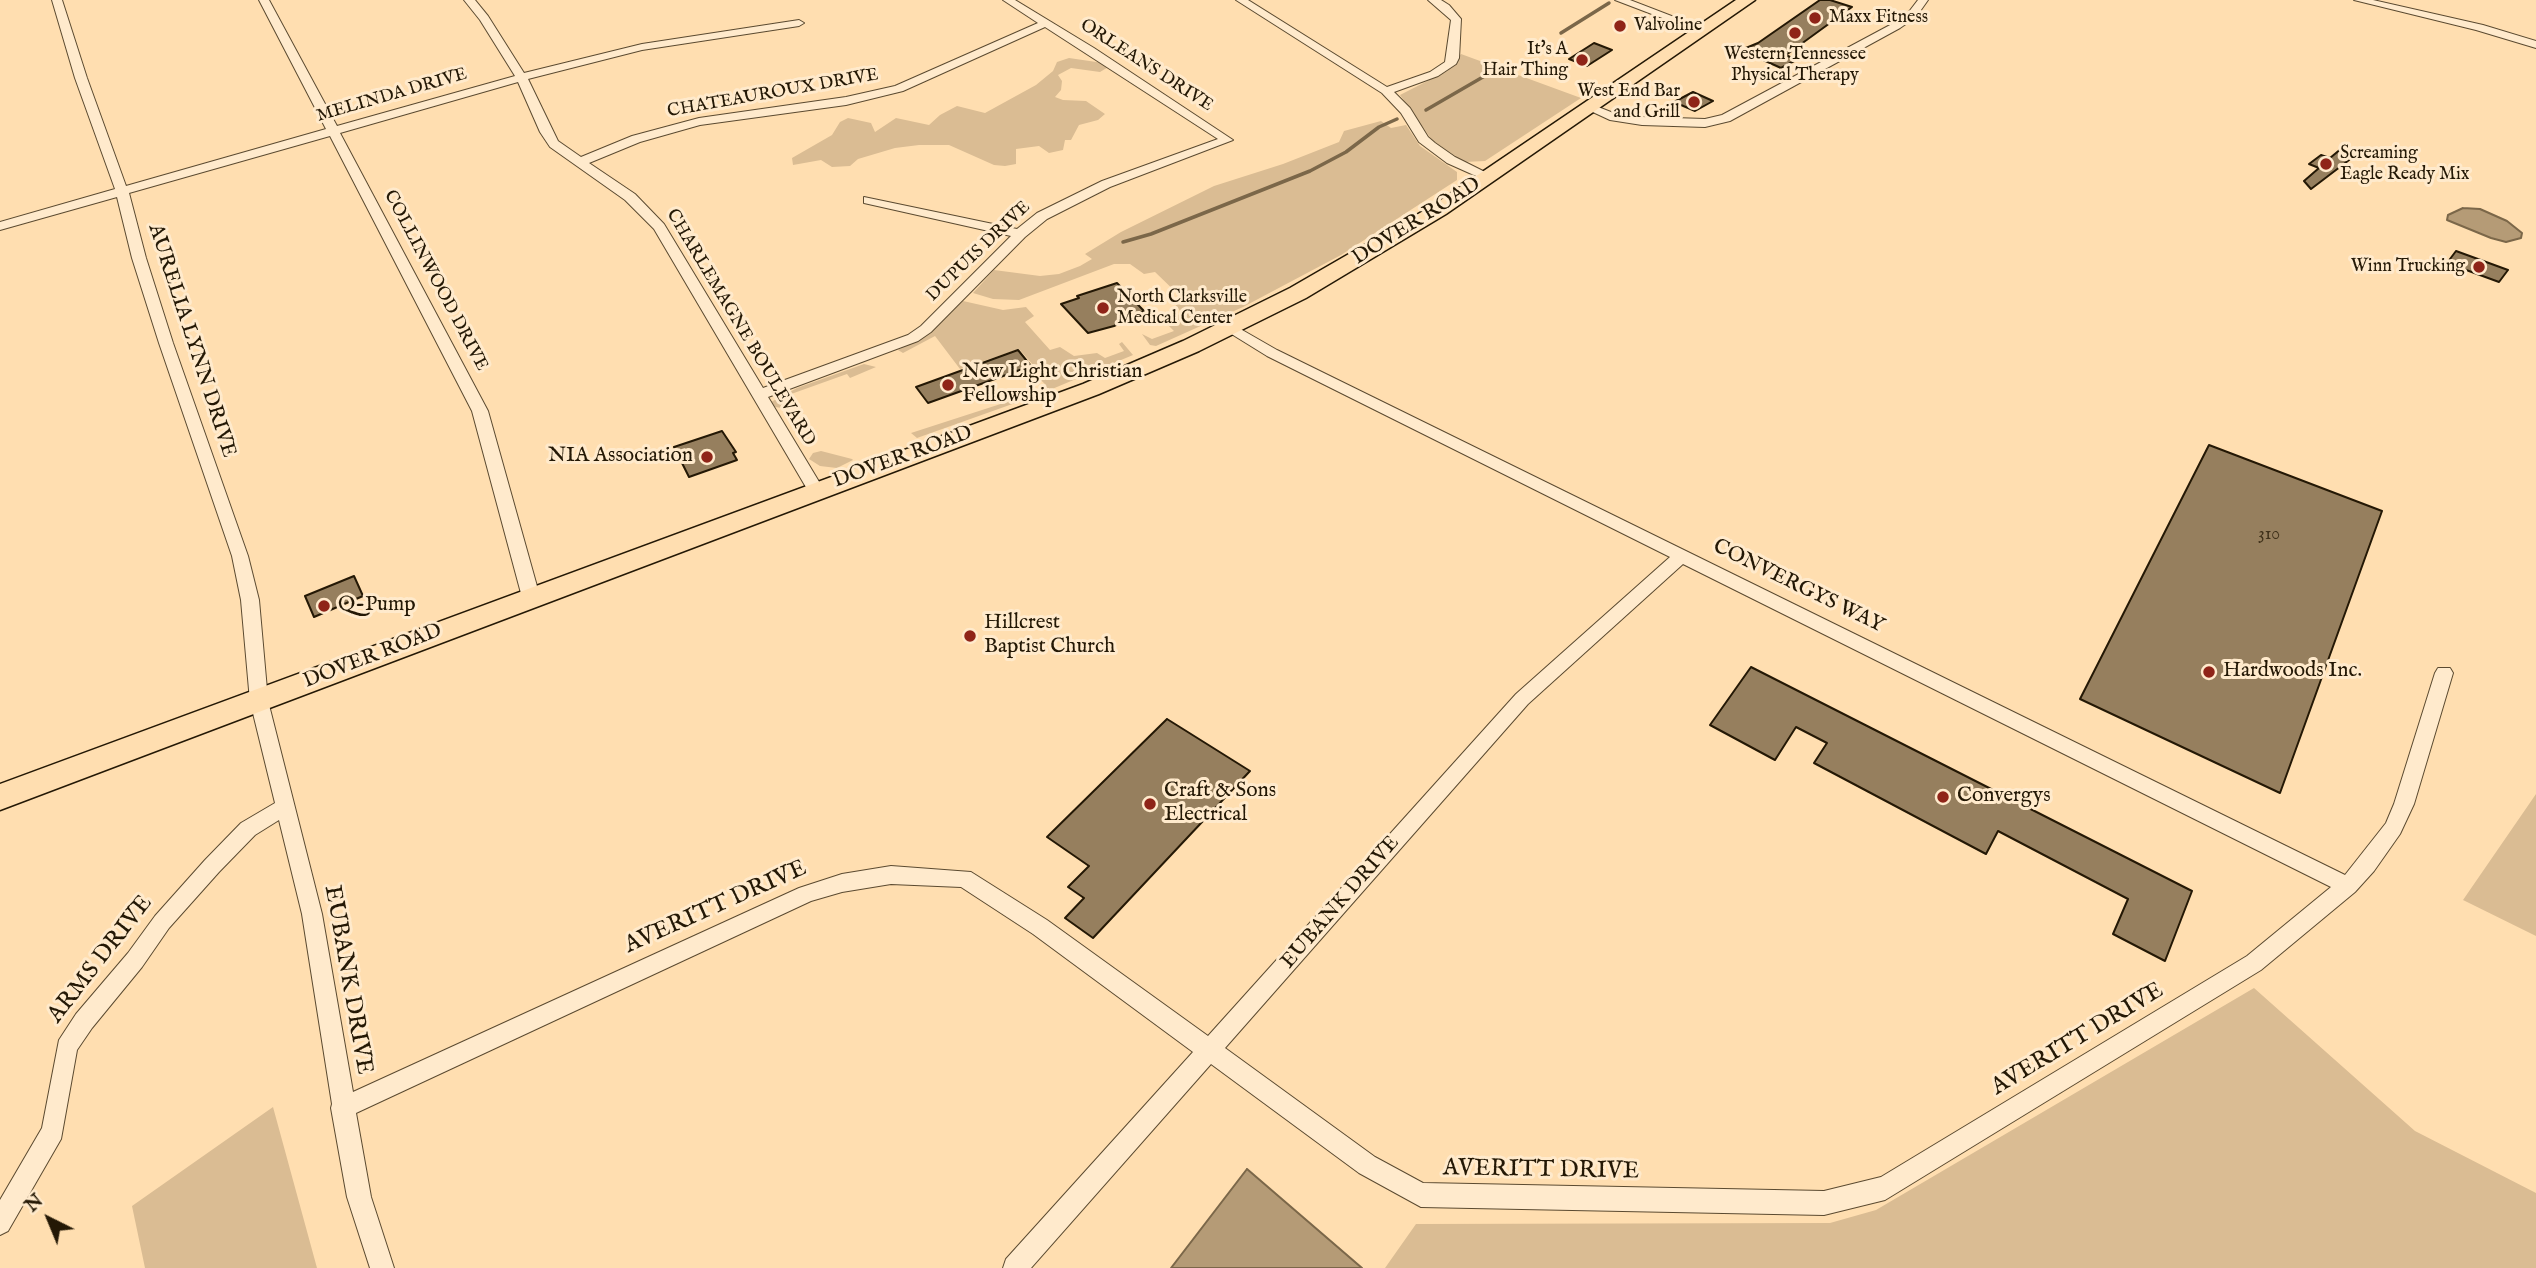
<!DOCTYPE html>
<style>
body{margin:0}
#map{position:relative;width:2536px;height:1268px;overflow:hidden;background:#ffdeb0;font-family:"IM FELL English",serif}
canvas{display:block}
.north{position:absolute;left:14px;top:1184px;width:70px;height:70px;-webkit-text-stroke:5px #ffeacc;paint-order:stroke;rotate:317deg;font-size:19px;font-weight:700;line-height:28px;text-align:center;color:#241805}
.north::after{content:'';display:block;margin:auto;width:24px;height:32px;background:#241805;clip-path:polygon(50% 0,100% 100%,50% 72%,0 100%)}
</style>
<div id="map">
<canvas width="2536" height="1268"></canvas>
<div class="north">N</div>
</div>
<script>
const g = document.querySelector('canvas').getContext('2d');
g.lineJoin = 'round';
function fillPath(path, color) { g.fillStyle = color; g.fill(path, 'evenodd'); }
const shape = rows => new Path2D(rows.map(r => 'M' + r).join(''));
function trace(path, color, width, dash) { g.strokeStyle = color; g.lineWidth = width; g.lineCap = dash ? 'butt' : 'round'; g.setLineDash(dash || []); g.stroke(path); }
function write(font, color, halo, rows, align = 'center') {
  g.font = font + ' "IM FELL English",serif'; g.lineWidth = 6; g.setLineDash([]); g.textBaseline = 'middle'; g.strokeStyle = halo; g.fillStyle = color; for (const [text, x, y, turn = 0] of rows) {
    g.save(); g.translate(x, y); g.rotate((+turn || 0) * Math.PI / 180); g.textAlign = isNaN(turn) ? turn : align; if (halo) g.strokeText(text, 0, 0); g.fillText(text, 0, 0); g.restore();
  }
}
const green = shape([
 [1461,54,1581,98,1485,161,1464,162,1432,140,1400,95,1447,71],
 [1069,58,1103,63,1110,66,1100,72,1071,68,1058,75,1062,81,1061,90,1055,97,1063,100,1086,101,1105,114,1098,120,1079,125,1071,140,1065,140,1063,150,1049,153,1039,146,1016,149,1016,164,1005,166,994,165,949,145,919,145,895,148,858,159,850,166,832,167,821,160,793,165,792,158,832,135,840,122,848,118,871,123,875,132,896,118,929,125,940,115,957,106,985,113,1036,85,1053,71,1057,62],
 [1381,121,1391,128,1406,125,1420,146,1457,172,1457,180,1341,255,1243,307,1156,346,1150,345,1142,334,1152,339,1174,331,1168,325,1181,312,1174,303,1182,298,1155,272,1144,274,1130,264,1114,264,1019,300,993,299,973,293,994,270,1040,276,1059,274,1080,266,1092,259,1085,254,1121,232,1214,186,1283,164,1339,142,1344,131],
 [963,301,1003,310,1026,307,1034,316,1025,322,1050,350,1060,347,1074,356,1097,353,1105,358,1124,351,1119,344,1122,342,1133,355,1045,392,1042,389,1046,385,1029,369,1034,366,1019,349,960,369,935,336,903,353,898,350,930,333],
 [864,364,876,367,850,378,847,374,780,398,785,406,782,408,775,407,771,402,797,388],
 [1016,399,1018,402,917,438,911,433],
 [821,451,852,459,853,460,837,468,820,466,809,459,813,453],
 [2536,794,2536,936,2463,900],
 [2254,988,2415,1131,2536,1193,2536,1268,1385,1268,1416,1224,1830,1223,1876,1210],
 [273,1107,317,1268,145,1268,132,1206]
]);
const water = shape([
 [2463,208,2480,209,2507,221,2522,233,2521,238,2506,242,2491,238,2447,220,2448,215,2463,208],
 [1247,1169,1362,1268,1171,1268,1247,1169]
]);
const stream = shape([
 [1561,33,1609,3],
 [1426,110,1495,70],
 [1123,242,1151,234,1310,171,1346,152,1379,127,1397,119]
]);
const building = shape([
 [1820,0,1830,0,1852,7,1786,55,1796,60,1781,68,1741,50,1758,43,1820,0],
 [1594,43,1612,50,1587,66,1569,59,1594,43],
 [1693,92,1713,101,1695,111,1674,102,1693,92],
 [2342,148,2357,154,2311,189,2304,181,2319,168,2309,164,2321,155,2330,158,2342,148],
 [2456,251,2508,270,2499,282,2447,263,2456,251],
 [1117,283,1144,311,1114,326,1088,333,1061,304,1079,298,1077,296,1117,283],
 [1018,350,1031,366,928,403,916,387,1018,350],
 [722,431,736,452,733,453,737,460,689,477,674,447,722,431],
 [2209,445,2382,511,2280,793,2080,699,2209,445],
 [354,576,363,596,314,617,305,596,354,576],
 [1751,667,2192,891,2165,961,2113,934,2128,899,1998,831,1986,854,1814,763,1827,743,1796,727,1775,760,1710,725,1751,667],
 [1167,719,1250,771,1093,938,1065,918,1084,898,1068,887,1089,866,1047,837,1167,719]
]);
const street = shape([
 [52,0,62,0,87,78,126,186,326,129,259,0,269,0,337,126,515,76,480,20,464,0,475,0,488,16,524,73,642,44,799,20,804,23,799,26,642,50,528,79,558,141,581,157,632,136,699,118,846,97,895,86,1038,23,1003,0,1015,0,1094,48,1233,140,1110,187,1047,219,1025,237,931,332,918,341,768,397,824,490,816,495,810,494,654,229,625,200,550,147,540,132,518,82,340,133,488,411,540,597,537,601,531,603,525,601,522,597,472,411,330,136,129,193,146,258,173,343,248,556,259,600,268,701,322,914,353,1092,799,888,842,874,891,866,971,872,1047,920,1208,1036,1516,694,1670,557,1267,356,1225,330,1223,327,1230,323,1277,350,2345,875,2386,823,2394,804,2435,673,2438,668,2450,668,2453,673,2414,804,2400,834,2374,871,2355,892,2261,970,1885,1200,1824,1215,1421,1207,1359,1173,1211,1064,1031,1268,1003,1268,1006,1259,1193,1052,1033,934,961,887,891,884,842,892,811,901,356,1113,371,1197,394,1268,370,1268,347,1197,331,1108,332,1104,302,914,279,820,255,835,219,872,169,928,142,967,92,1028,77,1050,61,1139,8,1231,0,1235,0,1200,42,1128,59,1040,76,1014,128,953,155,916,205,860,241,823,275,803,250,701,241,600,232,556,159,343,132,258,117,197,0,230,0,222,115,189,75,78,52,0],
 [1045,27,1218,139,1102,181,1037,213,1017,229,864,197,864,203,1011,236,921,326,908,335,763,388,664,224,635,194,589,163,640,142,700,125,846,105,903,91,1045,27],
 [1683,564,2331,887,2247,956,1881,1177,1824,1191,1423,1183,1375,1157,1225,1048,1528,704,1683,564],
 [1236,0,1248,0,1387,87,1430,72,1445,62,1451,20,1428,0,1441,0,1449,5,1461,19,1459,58,1456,64,1438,76,1394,92,1410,108,1428,137,1435,143,1455,157,1495,177,1489,181,1485,180,1447,163,1419,142,1401,113,1382,93,1236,0],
 [1615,0,1630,0,1708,30,1699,32,1615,0],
 [1918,0,1928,0,1916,17,1900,28,1730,121,1705,127,1642,125,1610,120,1582,107,1588,103,1616,114,1642,117,1705,119,1722,115,1892,24,1908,13,1918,0],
 [2354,0,2373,0,2483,25,2536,41,2536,48,2476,30,2354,0]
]);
const primary = shape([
 [1736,0,1755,0,1446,214,1306,298,1199,351,1099,394,0,810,0,784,1083,384,1183,341,1290,288,1432,206,1736,0]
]);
const markers = [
 [1815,18,7,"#8f2418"],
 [1620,26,7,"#8f2418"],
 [1795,33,7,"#8f2418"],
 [1582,60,7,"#8f2418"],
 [1694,102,7,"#8f2418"],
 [2326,164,7,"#8f2418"],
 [2479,267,7,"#8f2418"],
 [1103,308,7,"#8f2418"],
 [948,385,7,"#8f2418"],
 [707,457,7,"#8f2418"],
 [324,606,7,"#8f2418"],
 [970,636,7,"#8f2418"],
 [2209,672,7,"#8f2418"],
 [1943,797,7,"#8f2418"],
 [1150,804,7,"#8f2418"]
];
const farPoinames = [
 ["Maxx Fitness",1829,18],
 ["Valvoline",1634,26],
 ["It's A",1568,50,"right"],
 ["Hair Thing",1568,71,"right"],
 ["Western Tennessee",1795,55,"center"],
 ["Physical Therapy",1795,76,"center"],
 ["West End Bar",1680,92,"right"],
 ["and Grill",1680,113,"right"],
 ["Screaming",2340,154],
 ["Eagle Ready Mix",2340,175],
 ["Winn Trucking",2465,267,"right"],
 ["North Clarksville",1117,298],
 ["Medical Center",1117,319]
];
const farStreetnames = [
 ["ORLEANS DRIVE",1146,66,33],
 ["CHATEAUROUX DRIVE",773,94,-10],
 ["MELINDA DRIVE",392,96,-16],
 ["DUPUIS DRIVE",979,252,-44],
 ["COLLINWOOD DRIVE",435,281,62],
 ["CHARLEMAGNE BOULEVARD",740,328,59]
];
const numberNames = [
 ["310",2269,535]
];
const streetNames = [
 ["DOVER ROAD",1417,222,-32],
 ["AURELIA LYNN DRIVE",191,341,72],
 ["DOVER ROAD",903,458,-20],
 ["CONVERGYS WAY",1798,587,26],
 ["DOVER ROAD",373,657,-21],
 ["EUBANK DRIVE",1341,903,-49]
];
const poiNames = [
 ["New Light Christian",962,373],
 ["Fellowship",962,397],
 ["NIA Association",693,457,"right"],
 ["Q-Pump",338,606],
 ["Hillcrest",984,624],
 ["Baptist Church",984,648],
 ["Hardwoods Inc.",2223,672],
 ["Craft & Sons",1164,792],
 ["Electrical",1164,816],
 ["Convergys",1957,797]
];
const nearStreetnames = [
 ["AVERITT DRIVE",716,908,-24],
 ["ARMS DRIVE",101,960,-52],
 ["EUBANK DRIVE",347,980,80],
 ["AVERITT DRIVE",2078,1040,-31],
 ["AVERITT DRIVE",1541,1171,1]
];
fillPath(green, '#dabc93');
fillPath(water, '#b59b76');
trace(water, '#7b6749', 2);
trace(stream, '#7b6749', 3.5);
fillPath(building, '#967f5e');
trace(building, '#241805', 2);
trace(street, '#5b4a30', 2);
trace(primary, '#241805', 3);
fillPath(street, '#ffeacc');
fillPath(primary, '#ffdeb0');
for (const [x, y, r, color] of markers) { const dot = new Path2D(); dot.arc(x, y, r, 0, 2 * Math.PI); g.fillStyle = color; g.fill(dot); trace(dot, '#ffeacc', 2.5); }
write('18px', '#241805', '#ffeacc', farPoinames, 'left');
write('18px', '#241805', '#ffeacc', farStreetnames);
write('18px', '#40321b', null, numberNames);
write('21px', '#241805', '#ffeacc', streetNames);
write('21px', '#241805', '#ffeacc', poiNames, 'left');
write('24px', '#241805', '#ffeacc', nearStreetnames);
</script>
